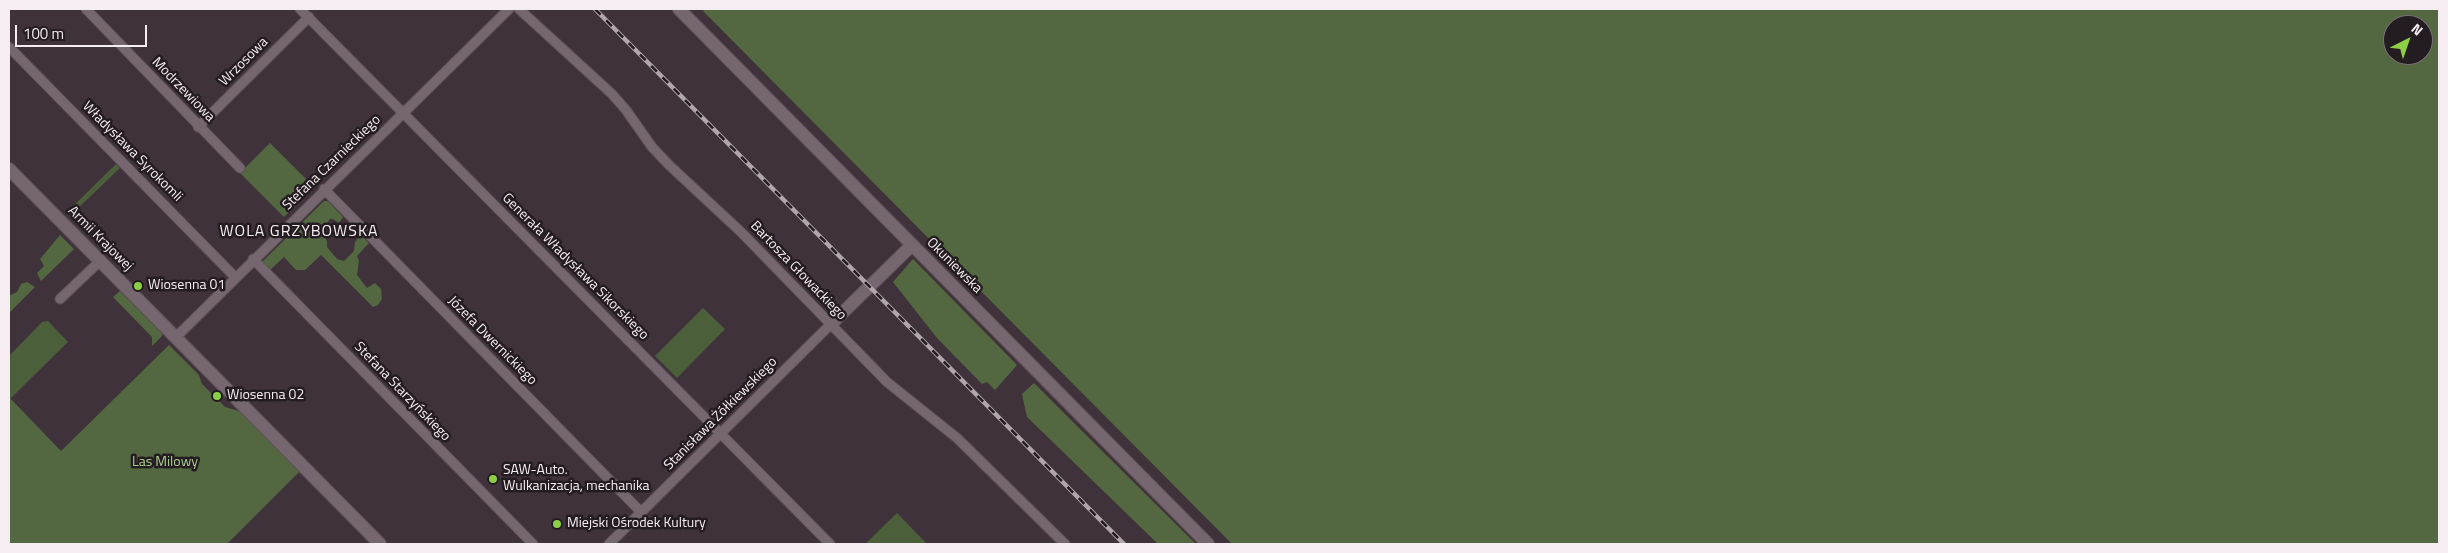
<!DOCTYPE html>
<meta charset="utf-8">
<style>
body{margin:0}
#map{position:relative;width:2448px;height:553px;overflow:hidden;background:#40323a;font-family:"Titillium Web",sans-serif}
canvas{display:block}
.frame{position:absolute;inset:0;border:10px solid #f6edf2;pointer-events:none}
.north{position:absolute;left:2383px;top:15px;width:50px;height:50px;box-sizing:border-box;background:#231c20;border:1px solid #777074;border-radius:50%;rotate:41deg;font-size:14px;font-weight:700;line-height:20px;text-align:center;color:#f6edf2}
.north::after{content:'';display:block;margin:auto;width:18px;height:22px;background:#8cce45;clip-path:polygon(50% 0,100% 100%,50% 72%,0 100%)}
.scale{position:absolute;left:15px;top:25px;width:132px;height:22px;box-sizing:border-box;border:2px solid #f6edf2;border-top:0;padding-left:6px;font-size:15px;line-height:18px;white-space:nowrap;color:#f6edf2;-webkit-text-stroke:4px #231c20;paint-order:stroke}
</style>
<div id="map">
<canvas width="2448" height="553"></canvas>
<div class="frame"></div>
<div class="north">N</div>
<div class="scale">100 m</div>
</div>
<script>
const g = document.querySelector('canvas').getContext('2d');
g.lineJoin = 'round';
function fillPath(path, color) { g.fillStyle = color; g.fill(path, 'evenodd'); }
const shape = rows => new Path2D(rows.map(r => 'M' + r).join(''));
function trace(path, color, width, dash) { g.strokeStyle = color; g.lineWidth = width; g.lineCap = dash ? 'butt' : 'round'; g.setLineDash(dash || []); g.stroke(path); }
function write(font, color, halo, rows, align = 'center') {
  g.font = font + ' "Titillium Web",sans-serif'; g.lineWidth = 5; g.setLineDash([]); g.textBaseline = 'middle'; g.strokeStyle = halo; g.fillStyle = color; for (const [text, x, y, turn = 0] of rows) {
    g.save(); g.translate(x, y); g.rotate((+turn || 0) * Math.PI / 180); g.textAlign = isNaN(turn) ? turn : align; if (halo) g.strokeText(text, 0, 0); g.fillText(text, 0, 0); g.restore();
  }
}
const green = shape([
 [116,164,120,168,71,215,67,212],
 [703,308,725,329,677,378,655,356],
 [48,321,68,342,10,399,9,356,42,322],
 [897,513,927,544,865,544]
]);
const forest = shape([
 [706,9,2439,9,2439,544,1232,544,703,11],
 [2393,25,2423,25,2423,55,2393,55],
 [270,143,314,187,284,217,240,173],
 [324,201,328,201,343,217,339,223,333,219,330,219,322,231,327,241,327,247,337,259,344,261,354,251,355,242,359,237,362,236,369,243,357,256,359,261,357,275,367,288,375,283,381,289,382,299,378,305,373,307,321,255,305,270,296,270,284,257,270,270,261,263],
 [60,235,74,249,41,281,37,273,44,266,40,259],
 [913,259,1017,365,995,390,987,382,982,384,937,338,893,282],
 [27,282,35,287,9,313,9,296,17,292,21,284],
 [120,291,162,333,162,336,152,346,152,337,113,297],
 [169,345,199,375,202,384,225,407,239,411,300,471,227,544,9,544,9,397,61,451],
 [1034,383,1079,428,1196,544,1158,544,1027,417,1022,394]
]);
const street = shape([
 [86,9,240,168],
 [300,9,830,544],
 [519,9,612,94,626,110,652,147,669,165,741,232,887,382,957,438,1065,544],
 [9,47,235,277],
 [198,127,309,17],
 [324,189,642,513],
 [253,259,533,544],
 [60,299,100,261],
 [175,338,509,9],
 [609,544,830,325]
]);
const secondary = shape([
 [679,9,1208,544],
 [9,169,380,544],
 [830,325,912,245]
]);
const rail = shape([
 [595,9,1124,544]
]);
const markers = [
 [138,286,5,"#8cce45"],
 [217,396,5,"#8cce45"],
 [493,479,5,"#8cce45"],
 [557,524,5,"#8cce45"]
];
const streetNames = [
 ["Wrzosowa",244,62,-45],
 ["Modrzewiowa",183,90,46],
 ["Władysława Syrokomli",132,152,45],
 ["Stefana Czarnieckiego",332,163,-44],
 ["Armii Krajowej",100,239,45],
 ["Okuniewska",954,266,45],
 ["Generała Władysława Sikorskiego",575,267,45],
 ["Bartosza Głowackiego",798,271,46],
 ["Józefa Dwernickiego",492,341,45],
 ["Stefana Starzyńskiego",402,392,46],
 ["Stanisława Żółkiewskiego",721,414,-45]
];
const poiNames = [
 ["Wiosenna 01",148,286],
 ["Wiosenna 02",227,396],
 ["SAW-Auto.",503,471],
 ["Wulkanizacja, mechanika",503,487],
 ["Miejski Ośrodek Kultury",567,524]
];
const parkNames = [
 ["Las Milowy",165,463]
];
const quarterNames = [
 ["WOLA GRZYBOWSKA",299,232]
];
fillPath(green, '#4b5f3b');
fillPath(forest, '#536841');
trace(street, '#5d5157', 11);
trace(secondary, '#5d5157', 14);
trace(street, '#76666f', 9);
trace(secondary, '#76666f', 12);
trace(rail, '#b1a6ac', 4.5);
trace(rail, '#231c20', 2.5, [8]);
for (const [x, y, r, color] of markers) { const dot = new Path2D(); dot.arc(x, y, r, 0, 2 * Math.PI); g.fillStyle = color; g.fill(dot); trace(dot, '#231c20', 2); }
write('14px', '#f6edf2', '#231c20', streetNames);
write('14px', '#f6edf2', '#231c20', poiNames, 'left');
write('14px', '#abce8e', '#231c20', parkNames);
g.letterSpacing = '1px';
write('16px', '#f6edf2', '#231c20', quarterNames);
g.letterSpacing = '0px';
</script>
